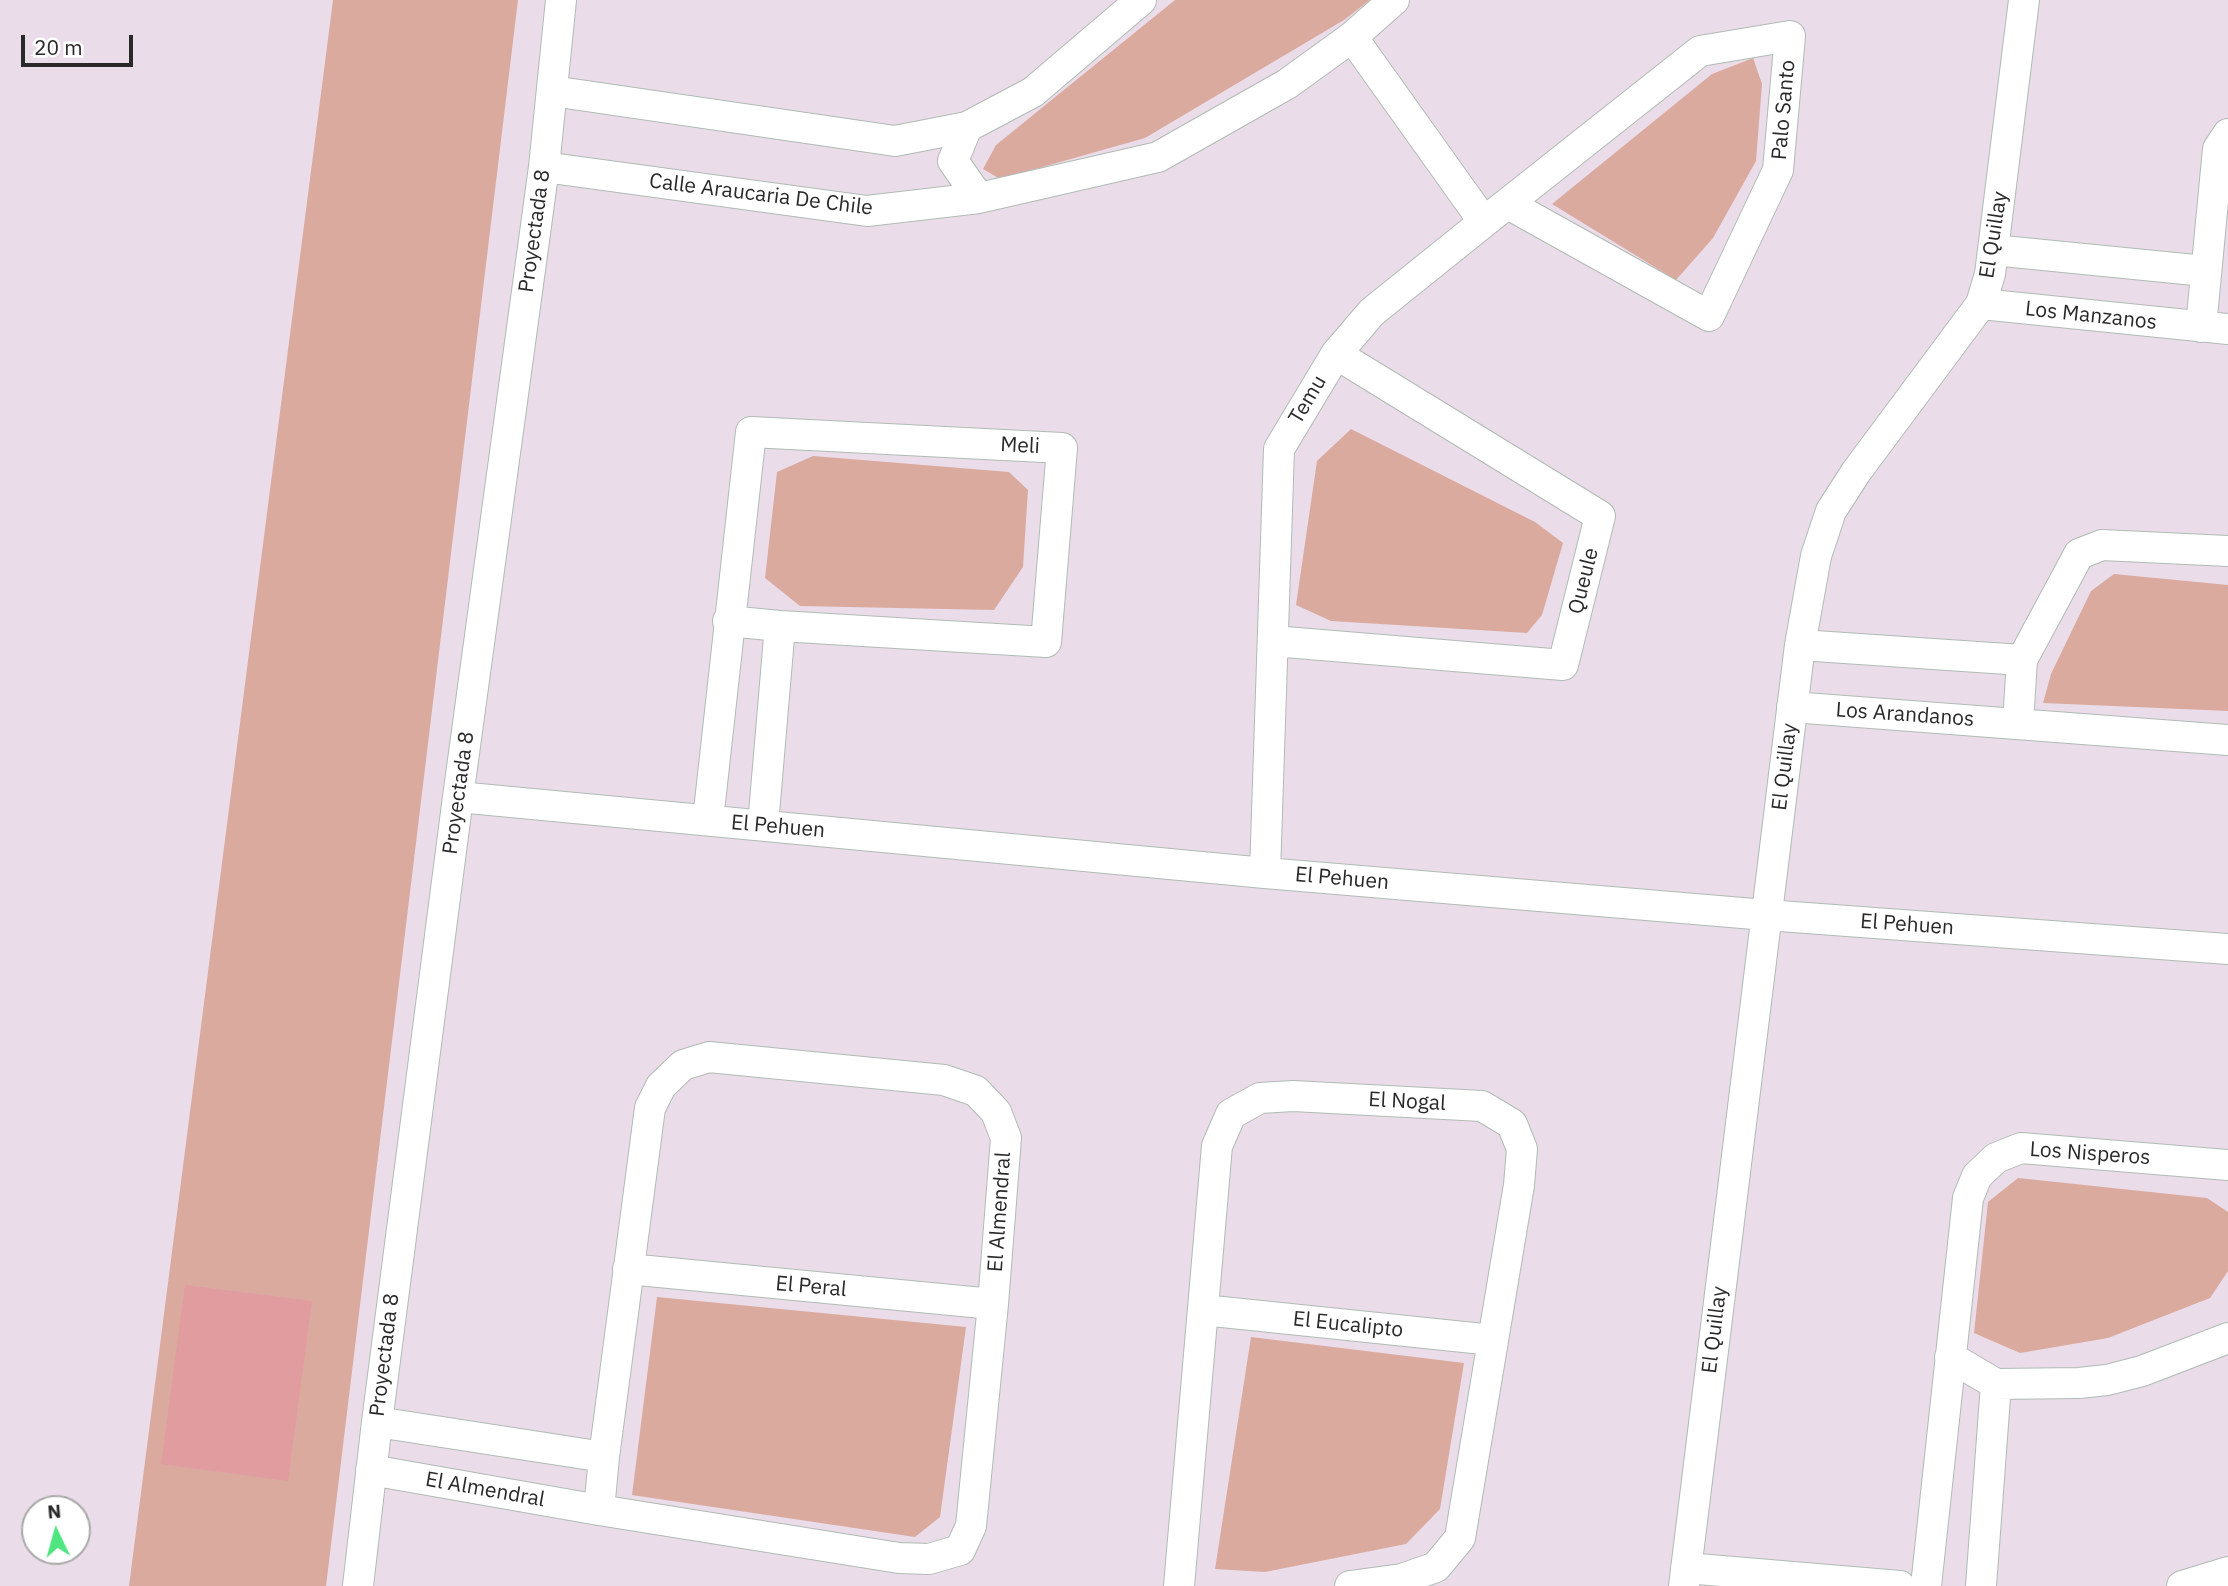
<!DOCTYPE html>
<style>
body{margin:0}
#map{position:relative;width:2228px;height:1586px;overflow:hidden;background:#eadde9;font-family:"IBM Plex Sans",sans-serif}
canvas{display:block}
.north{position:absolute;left:21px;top:1495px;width:70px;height:70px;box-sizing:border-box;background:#fff;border:2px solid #a9a9a9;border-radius:50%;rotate:355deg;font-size:19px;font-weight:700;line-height:28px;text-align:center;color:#292929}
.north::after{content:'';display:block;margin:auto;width:24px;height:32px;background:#4fe580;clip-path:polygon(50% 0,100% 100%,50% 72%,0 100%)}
.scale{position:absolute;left:21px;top:35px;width:112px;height:32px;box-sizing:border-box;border:4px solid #292929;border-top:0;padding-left:9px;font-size:21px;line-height:24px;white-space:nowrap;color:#292929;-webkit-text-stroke:5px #fff;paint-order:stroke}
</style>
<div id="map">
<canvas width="2228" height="1586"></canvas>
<div class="north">N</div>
<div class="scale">20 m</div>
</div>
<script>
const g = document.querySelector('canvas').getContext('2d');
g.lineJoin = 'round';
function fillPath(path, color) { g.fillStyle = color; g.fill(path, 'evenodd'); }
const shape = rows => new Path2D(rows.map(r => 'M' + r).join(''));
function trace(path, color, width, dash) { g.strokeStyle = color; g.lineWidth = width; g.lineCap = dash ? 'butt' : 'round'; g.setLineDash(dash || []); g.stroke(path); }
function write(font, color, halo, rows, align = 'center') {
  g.font = font + ' "IBM Plex Sans",sans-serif'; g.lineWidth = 5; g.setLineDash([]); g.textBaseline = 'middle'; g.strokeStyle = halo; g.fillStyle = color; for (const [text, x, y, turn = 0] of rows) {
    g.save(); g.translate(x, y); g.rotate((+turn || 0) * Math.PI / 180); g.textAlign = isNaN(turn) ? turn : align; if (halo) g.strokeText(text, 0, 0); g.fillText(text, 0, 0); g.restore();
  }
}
const green = shape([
 [333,0,518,0,326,1586,129,1586],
 [1175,0,1370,0,1344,20,1145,138,1000,179,983,169,996,145],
 [1753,58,1762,84,1756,161,1713,238,1676,280,1552,204,1712,74],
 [1351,429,1535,522,1563,543,1542,615,1527,633,1331,621,1296,605,1317,461],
 [813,456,1009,472,1028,490,1023,567,994,610,800,606,765,578,777,472],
 [2114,574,2228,585,2228,711,2043,703,2051,674,2091,591],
 [2018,1178,2207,1198,2228,1212,2228,1271,2210,1298,2108,1338,2020,1353,1974,1333,1988,1202],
 [657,1297,966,1327,940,1517,915,1537,632,1495],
 [1251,1337,1464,1363,1440,1509,1406,1544,1265,1572,1215,1569]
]);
const pitch = shape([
 [185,1285,312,1301,288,1481,161,1464]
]);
const minor = shape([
 [552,91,895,141,967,127,1033,92,1141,0],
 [967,127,953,161,979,198],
 [544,167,867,211,979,198,1158,157,1287,84,1352,37,1394,0],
 [1484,222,1700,51,1790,36,1778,170,1709,316,1508,204],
 [1993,250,2205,271],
 [1981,304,2228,329],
 [2201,327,2218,149,2228,134],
 [728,621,780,626],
 [1273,641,1563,665,1600,516,1336,354],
 [1800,645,2022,660],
 [1792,707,2228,740],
 [2018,723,2022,660,2079,554,2102,545,2228,551],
 [458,797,1265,873,1766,915,2228,949],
 [708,820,751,432,1062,448,1046,642,780,626,763,825],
 [1265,873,1279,449,1336,354,1372,312,1484,222,1352,37],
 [628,1269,993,1304],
 [1203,1310,1493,1340],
 [1950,1357,1996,1384],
 [377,1422,604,1457],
 [371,1470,599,1510,899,1558,929,1559,960,1550,971,1526,993,1304,1006,1138,996,1112,976,1091,944,1080,709,1057,683,1065,661,1086,650,1108,604,1457,599,1510],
 [1686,1568,1900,1586],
 [358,1586,377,1422,458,797,544,167,561,0],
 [1179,1586,1217,1146,1231,1114,1260,1098,1293,1096,1482,1106,1512,1124,1522,1149,1519,1185,1460,1538,1436,1567,1402,1579,1350,1586],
 [1684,1586,1800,645,1816,556,1831,511,1856,472,1981,304,1990,274,2024,0],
 [1926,1586,1968,1198,1977,1176,1996,1158,2021,1148,2228,1165],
 [1981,1586,1996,1384,2079,1383,2107,1380,2142,1371,2228,1338],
 [2182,1586,2228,1572]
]);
const streetNames = [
 ["Palo Santo",1784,110,-85],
 ["Calle Araucaria De Chile",761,195,7],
 ["Proyectada 8",535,231,-82],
 ["El Quillay",1994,235,-81],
 ["Los Manzanos",2091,316,6],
 ["Temu",1308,400,-59],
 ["Meli",1020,446,3],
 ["Queule",1584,581,-76],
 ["Los Arandanos",1905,715,4],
 ["El Quillay",1785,767,-83],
 ["Proyectada 8",459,793,-82],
 ["El Pehuen",778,827,5],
 ["El Pehuen",1342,879,5],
 ["El Pehuen",1907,925,4],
 ["El Nogal",1407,1102,3],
 ["Los Nisperos",2090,1154,4],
 ["El Almendral",1000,1212,-86],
 ["El Peral",811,1287,5],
 ["El Eucalipto",1348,1325,6],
 ["El Quillay",1715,1330,-83],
 ["Proyectada 8",385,1355,-83],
 ["El Almendral",485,1490,10]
];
fillPath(green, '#daaa9f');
fillPath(pitch, '#e19ca0');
trace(minor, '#b0bbb4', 32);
trace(minor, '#fff', 30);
write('21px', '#292929', '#fff', streetNames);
</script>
